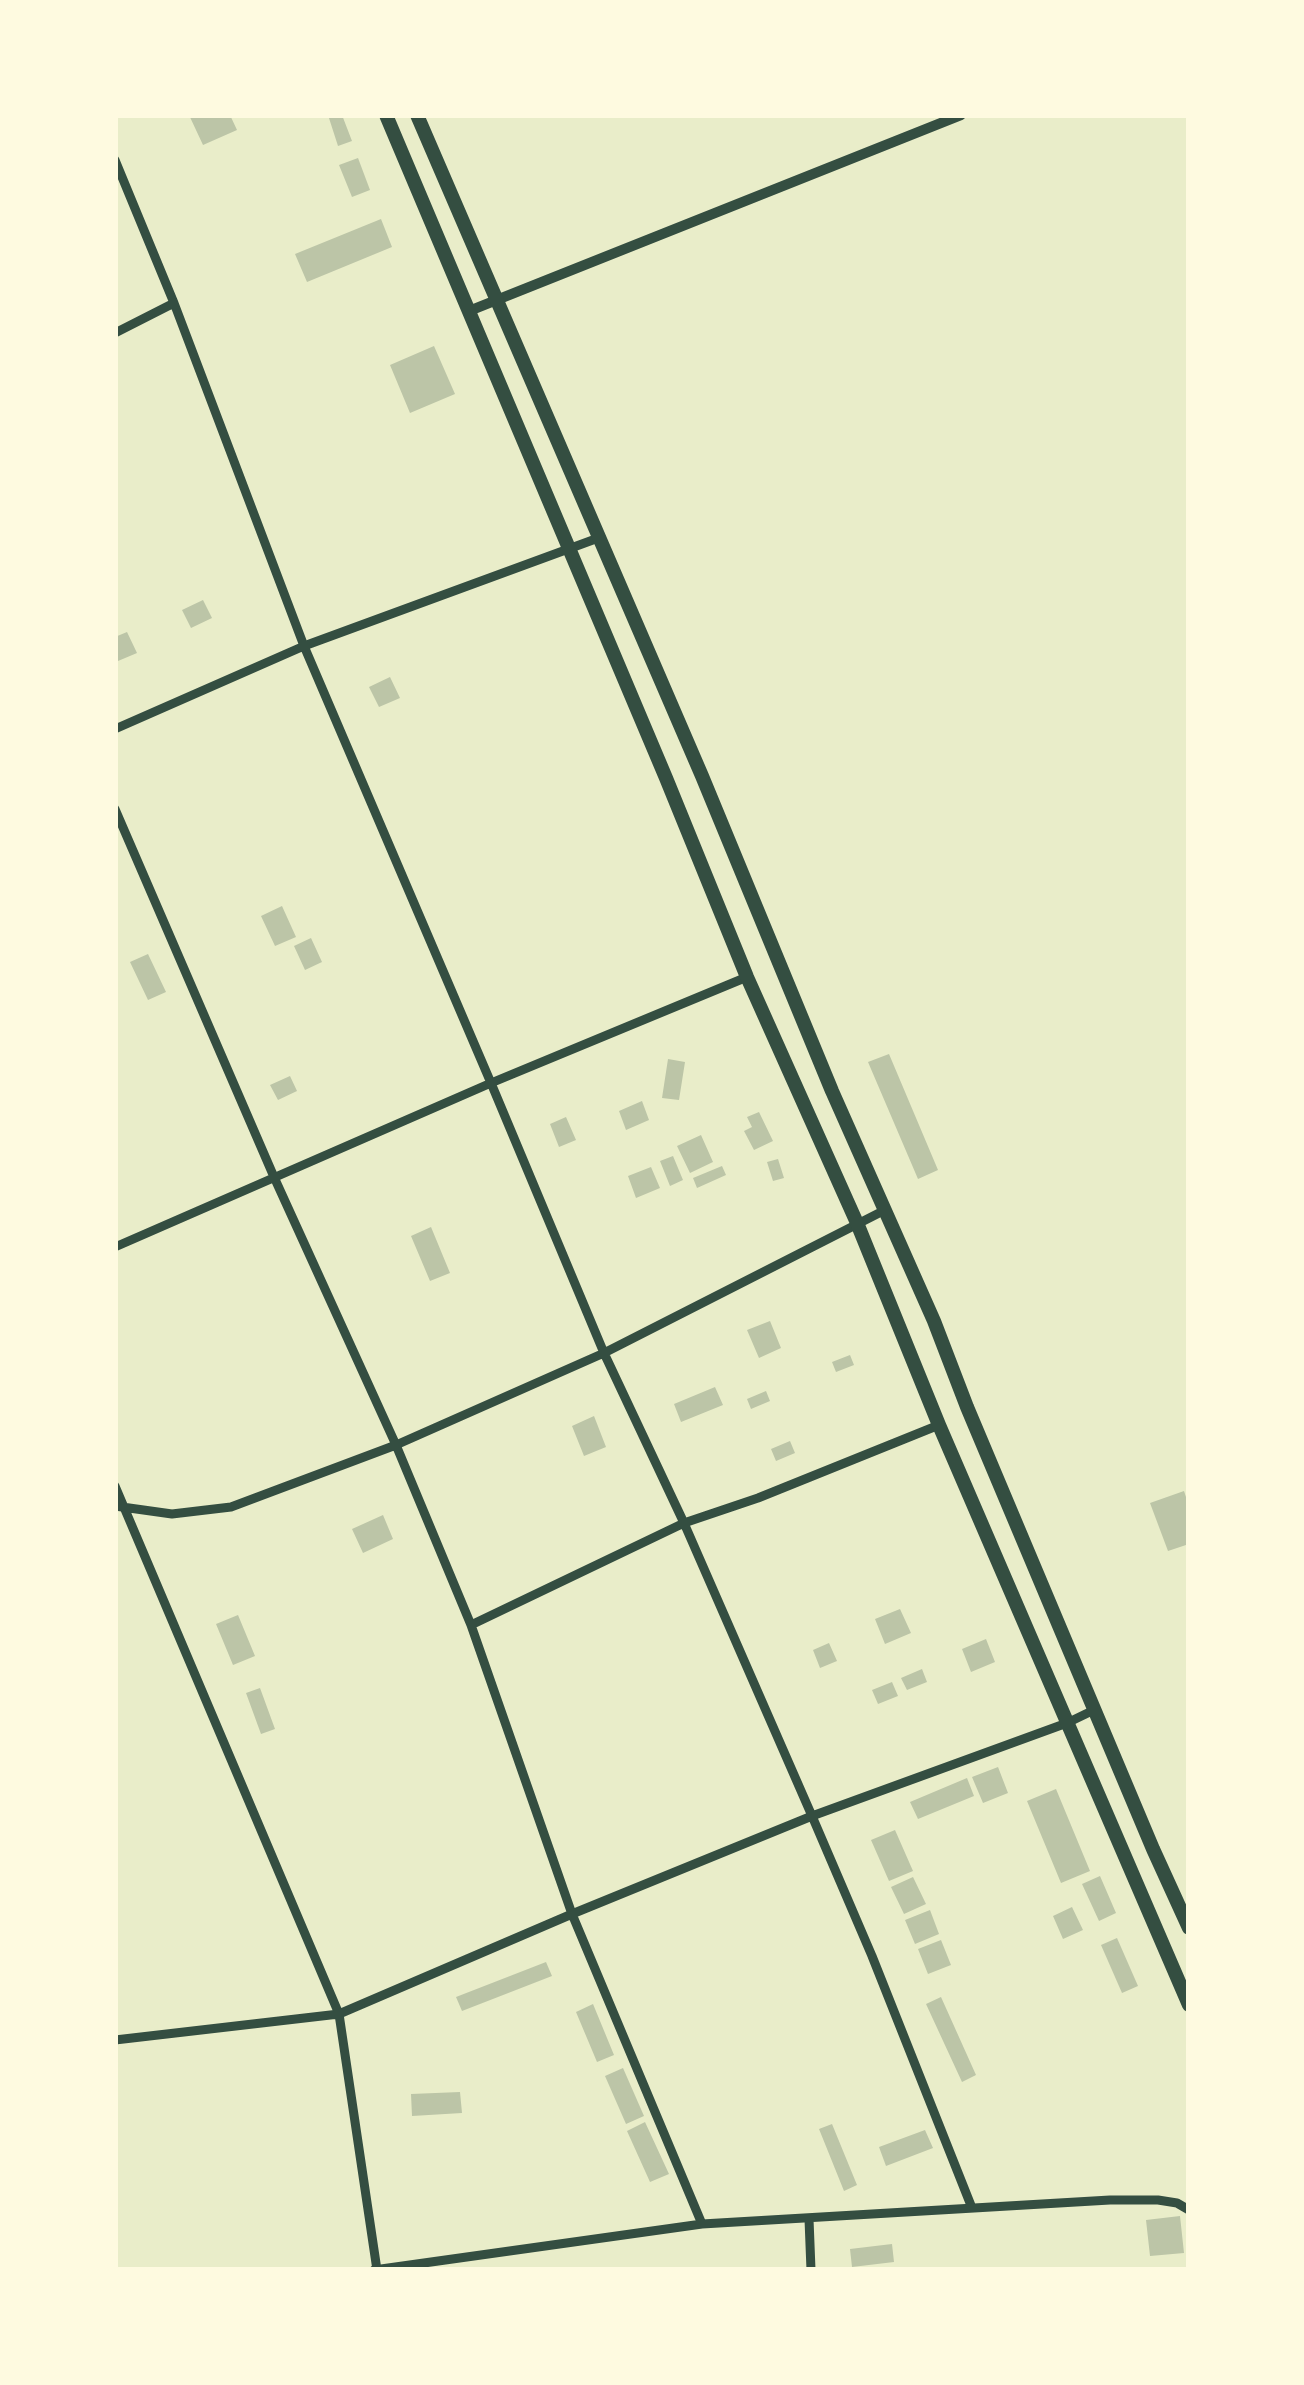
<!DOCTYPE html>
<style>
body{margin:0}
#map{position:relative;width:1304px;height:2385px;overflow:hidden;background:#e9edc9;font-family:Figtree,sans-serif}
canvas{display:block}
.frame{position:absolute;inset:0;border:118px solid #fefae0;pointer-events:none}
</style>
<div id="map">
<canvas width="1304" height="2385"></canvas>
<div class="frame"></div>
</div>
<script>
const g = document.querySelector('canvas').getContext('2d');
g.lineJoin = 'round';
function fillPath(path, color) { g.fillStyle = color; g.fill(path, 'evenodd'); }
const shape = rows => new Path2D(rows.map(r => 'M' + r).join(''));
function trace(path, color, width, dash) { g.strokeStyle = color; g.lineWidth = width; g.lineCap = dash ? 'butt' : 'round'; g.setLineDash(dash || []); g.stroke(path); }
const building = shape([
 [189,115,230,115,237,130,203,145],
 [328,115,342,115,352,141,338,146],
 [358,158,370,190,352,197,339,165],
 [381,219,392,247,307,282,295,254],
 [434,346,455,394,410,413,390,365],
 [203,600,212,618,191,628,182,610],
 [127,632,137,653,118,661,115,654,115,637],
 [390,677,400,698,379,707,369,687],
 [282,906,296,937,275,946,261,916],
 [311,938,322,962,305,970,294,946],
 [148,954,166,992,148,1000,130,962],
 [889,1054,938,1170,918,1179,868,1062],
 [668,1059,685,1062,679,1100,662,1098],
 [290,1076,297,1091,278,1100,270,1085],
 [642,1101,649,1120,626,1130,619,1111],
 [759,1112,773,1141,754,1150,744,1131,752,1127,747,1117],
 [566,1117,576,1140,559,1147,550,1124],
 [701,1135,713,1162,690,1173,677,1146],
 [673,1156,683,1180,670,1186,660,1161],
 [778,1159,784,1178,773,1181,767,1162],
 [722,1166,726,1175,697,1188,693,1178],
 [651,1167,660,1188,636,1198,628,1176],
 [431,1227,450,1273,430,1281,411,1236],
 [770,1321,781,1348,759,1358,747,1330],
 [850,1355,854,1365,836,1372,832,1362],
 [715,1387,723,1405,681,1422,674,1404],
 [766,1391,770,1401,751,1409,747,1399],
 [594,1416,606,1447,584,1456,572,1426],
 [790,1441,795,1453,776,1461,771,1449],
 [1184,1491,1189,1506,1189,1544,1168,1551,1150,1503],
 [383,1515,393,1539,363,1553,352,1529],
 [900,1609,911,1633,885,1644,875,1619],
 [238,1615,255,1656,233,1665,216,1624],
 [986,1639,995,1662,971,1672,962,1649],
 [829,1643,837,1661,820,1668,813,1650],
 [922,1669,927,1682,907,1690,901,1678],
 [892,1682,898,1696,878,1704,872,1690],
 [260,1688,275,1729,261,1734,246,1693],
 [998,1767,1008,1793,983,1803,972,1777],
 [967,1778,974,1796,918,1819,910,1802],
 [1056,1789,1090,1871,1061,1883,1027,1801],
 [895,1830,913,1871,889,1881,871,1840],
 [1100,1876,1116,1913,1099,1921,1082,1884],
 [913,1877,926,1904,904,1914,891,1887],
 [1072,1907,1083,1930,1063,1939,1053,1916],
 [930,1910,939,1934,915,1944,905,1920],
 [1117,1938,1138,1986,1122,1993,1101,1945],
 [941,1940,951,1965,928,1974,918,1949],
 [546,1962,552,1976,462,2011,456,1997],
 [941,1997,976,2075,962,2082,926,2004],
 [593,2004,614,2055,597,2062,576,2012],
 [623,2068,644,2116,626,2124,605,2076],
 [460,2092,462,2113,412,2116,411,2094],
 [645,2122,669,2174,650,2182,627,2131],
 [832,2124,857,2185,844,2191,819,2129],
 [925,2130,933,2148,886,2166,879,2147],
 [1180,2216,1184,2253,1150,2256,1146,2220],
 [892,2244,894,2262,852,2267,850,2249]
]);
const minor = shape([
 [115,160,174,303,304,646,491,1083,604,1353,684,1523,812,1816,872,1956,972,2208],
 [115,333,174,303],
 [115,729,304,646,601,537],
 [115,809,274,1177,396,1445,471,1625,572,1914,702,2224],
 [115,1247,491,1083,747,977],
 [115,1486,339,2014,377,2270],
 [115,1506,172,1514,231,1507,396,1445,604,1353,885,1210],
 [471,1625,684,1523,758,1498,939,1425],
 [115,2040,339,2014,572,1914,812,1816,1067,1723,1096,1709],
 [809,2219,811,2270],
 [374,2270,702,2224,1110,2200,1158,2200,1177,2203,1189,2210]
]);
const tertiary = shape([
 [469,311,961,115]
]);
const trunk = shape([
 [386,115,666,778,747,977,857,1223,939,1425,1189,2005],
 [417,115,702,776,832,1091,934,1321,967,1407,1153,1849,1189,1928]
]);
fillPath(building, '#bcc5a7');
trace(minor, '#344e41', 9);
trace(tertiary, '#344e41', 10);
trace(trunk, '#344e41', 14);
</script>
